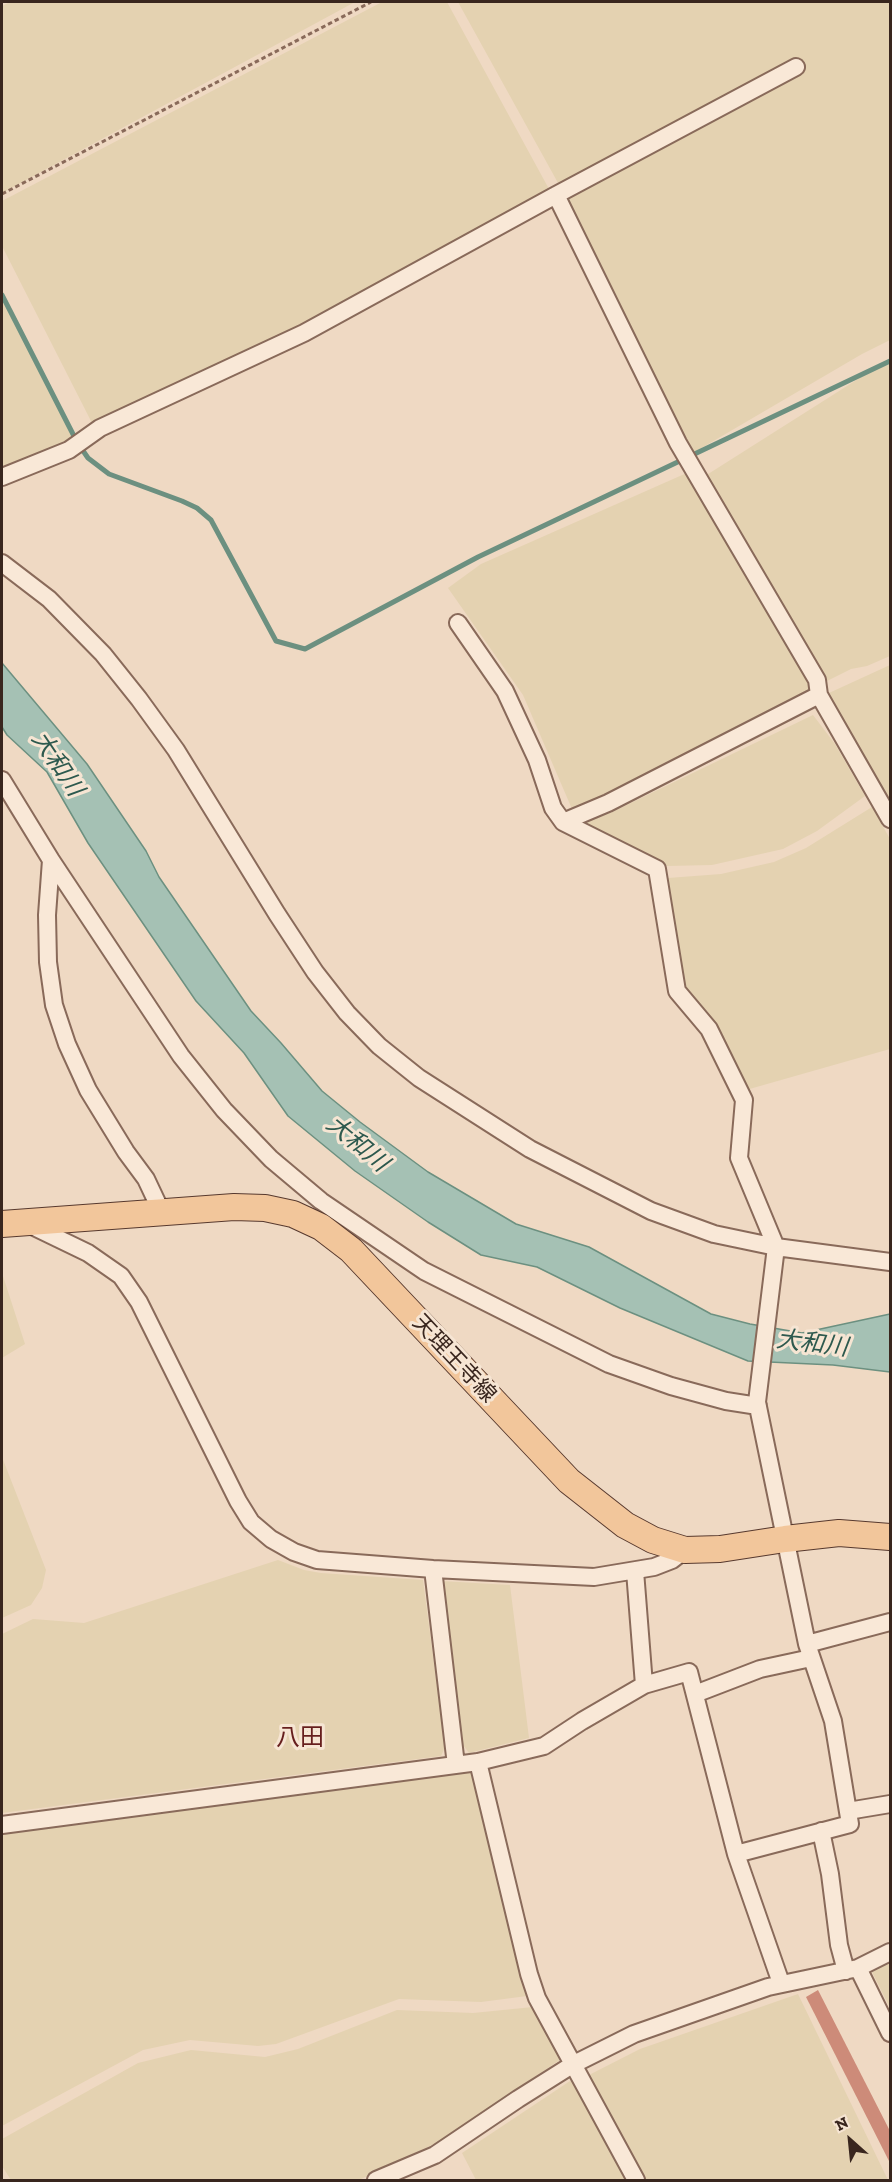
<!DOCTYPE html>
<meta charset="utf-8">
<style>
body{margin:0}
#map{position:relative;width:892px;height:2182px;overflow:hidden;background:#efd9c3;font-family:"Zilla Slab",serif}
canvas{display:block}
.frame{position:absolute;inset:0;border:3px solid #39261e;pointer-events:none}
.north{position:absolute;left:820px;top:2110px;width:60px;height:60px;-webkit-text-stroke:4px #f6e5d3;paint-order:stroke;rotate:333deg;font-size:16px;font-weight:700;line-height:24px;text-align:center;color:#39261e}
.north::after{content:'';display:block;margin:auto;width:21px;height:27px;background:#39261e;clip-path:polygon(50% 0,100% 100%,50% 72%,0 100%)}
</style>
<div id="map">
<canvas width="892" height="2182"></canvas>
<div class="frame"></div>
<div class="north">N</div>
</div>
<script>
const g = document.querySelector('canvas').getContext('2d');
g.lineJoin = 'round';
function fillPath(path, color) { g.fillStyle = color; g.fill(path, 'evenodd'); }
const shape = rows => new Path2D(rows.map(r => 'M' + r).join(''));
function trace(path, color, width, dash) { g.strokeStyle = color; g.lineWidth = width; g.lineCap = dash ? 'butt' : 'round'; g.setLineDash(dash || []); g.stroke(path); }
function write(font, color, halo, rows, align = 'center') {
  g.font = font + ' "Zilla Slab","Noto Sans JP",serif'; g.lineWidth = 6; g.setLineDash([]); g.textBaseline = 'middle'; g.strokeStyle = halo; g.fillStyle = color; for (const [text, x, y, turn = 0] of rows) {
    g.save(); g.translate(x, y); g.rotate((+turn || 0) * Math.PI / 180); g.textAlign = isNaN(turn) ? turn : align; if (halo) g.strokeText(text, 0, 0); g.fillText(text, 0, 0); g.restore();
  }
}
const farmland = shape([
 [10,2,355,2,2,193,2,6],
 [382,2,447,2,549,189,388,283,93,425,2,246,2,201],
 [458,2,890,2,890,340,862,354,693,453,568,201],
 [2,290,76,441,2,471],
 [890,361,890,656,867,666,851,669,825,682,705,476,877,367],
 [689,472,810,681,810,688,782,713,572,809,523,695,448,588,481,564],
 [890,665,890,803,845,724,834,709,829,693],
 [813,715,835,744,865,796,817,831,783,849,712,865,667,866,585,828,584,821,610,813],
 [872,807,890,839,890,1049,746,1090,686,990,668,878,721,874,774,862,806,848],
 [2,1273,25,1344,2,1358],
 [2,1457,46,1570,42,1588,31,1605,2,1618],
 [278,1560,304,1570,321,1573,423,1580,445,1747,441,1756,2,1813,2,1634,33,1619,84,1623],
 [441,1581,510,1585,529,1738,469,1753,463,1745],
 [471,1771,527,1996,481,2002,399,1999,276,2044,258,2046,190,2040,143,2050,2,2126,2,1832],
 [890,1960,890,2008,871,1970],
 [798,1994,888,2180,646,2180,589,2075,640,2049],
 [533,2007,560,2060,436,2143,359,2180,11,2180,2,2166,2,2139,138,2063,191,2050,265,2057,298,2049,397,2010,473,2013],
 [573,2079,629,2180,476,2180,462,2153]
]);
const water = shape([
 [2,663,87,764,146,851,159,877,251,1011,281,1043,322,1091,360,1122,428,1172,516,1224,589,1247,711,1314,750,1324,802,1333,890,1314,890,1372,833,1365,748,1361,620,1308,537,1267,481,1255,428,1222,355,1171,288,1116,244,1053,196,1001,88,843,47,772,7,735,2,727,2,663]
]);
const stream = shape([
 [2,295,77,442,88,458,109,474,182,501,197,508,211,520,276,641,305,649,478,557,890,361]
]);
const building = shape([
 [818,1990,891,2133,891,2165,806,1997]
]);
const path = shape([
 [2,194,371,2]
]);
const minor = shape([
 [556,195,678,443,817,680,819,695,890,819],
 [2,477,69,450,100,428,304,333,556,195,796,67],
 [2,563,49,599,103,654,139,699,176,750,277,914,315,972,347,1013,379,1046,419,1078,530,1149,651,1211,714,1234,776,1247,890,1262],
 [458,623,505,691,537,760,553,808,563,822,657,869,677,991,709,1029,744,1100,739,1158,776,1247,757,1402,807,1644,833,1721,850,1824,736,1854],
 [2,780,51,860,181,1056,224,1110,271,1159,321,1201,424,1271,609,1364,671,1386,726,1401,758,1406],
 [563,822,608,803,819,695],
 [51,860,47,915,48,962,54,1005,67,1044,88,1090,126,1152,146,1179,162,1213],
 [28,1224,88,1253,121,1276,139,1302,238,1501,251,1522,271,1539,294,1552,317,1560,433,1569,594,1577,654,1567,672,1560,685,1550],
 [433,1569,456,1765],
 [635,1571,644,1685],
 [807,1644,890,1622],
 [695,1694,760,1669,811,1658],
 [478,1762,529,1974,537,1998,636,2180],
 [848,1811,890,1804],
 [2,1825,478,1762,544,1746,582,1721,644,1685,689,1672,736,1854,781,1983],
 [821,1831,830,1874,839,1945,846,1971],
 [858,1968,890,2033],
 [376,2180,435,2155,518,2099,572,2065,634,2034,768,1987,858,1968,890,1952]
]);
const primary = shape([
 [2,1224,234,1207,265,1208,293,1214,321,1227,351,1250,569,1481,625,1525,653,1540,685,1550,720,1549,785,1539,839,1533,890,1537]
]);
const streetNames = [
 ["天理王寺線",454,1359,47]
];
const waterNames = [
 ["大和川",57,764,56],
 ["大和川",357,1144,40],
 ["大和川",812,1344,7]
];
const neighbourhoodNames = [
 ["八田",300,1738]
];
fillPath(farmland, '#e4d2b1');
fillPath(water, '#a5c1b4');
trace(water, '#6c9080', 1.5);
trace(stream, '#6c9080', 5);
fillPath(building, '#cd8b79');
trace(minor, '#896a5a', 20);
trace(primary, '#57392e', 28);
trace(path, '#896a5a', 3, [4.5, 3]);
trace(minor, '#f9e8d7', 16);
trace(primary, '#f2c69b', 26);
write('22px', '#39261e', '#f6e5d3', streetNames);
write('italic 24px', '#2d594e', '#f6e5d3', waterNames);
write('24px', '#661e1d', '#f6e5d3', neighbourhoodNames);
</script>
